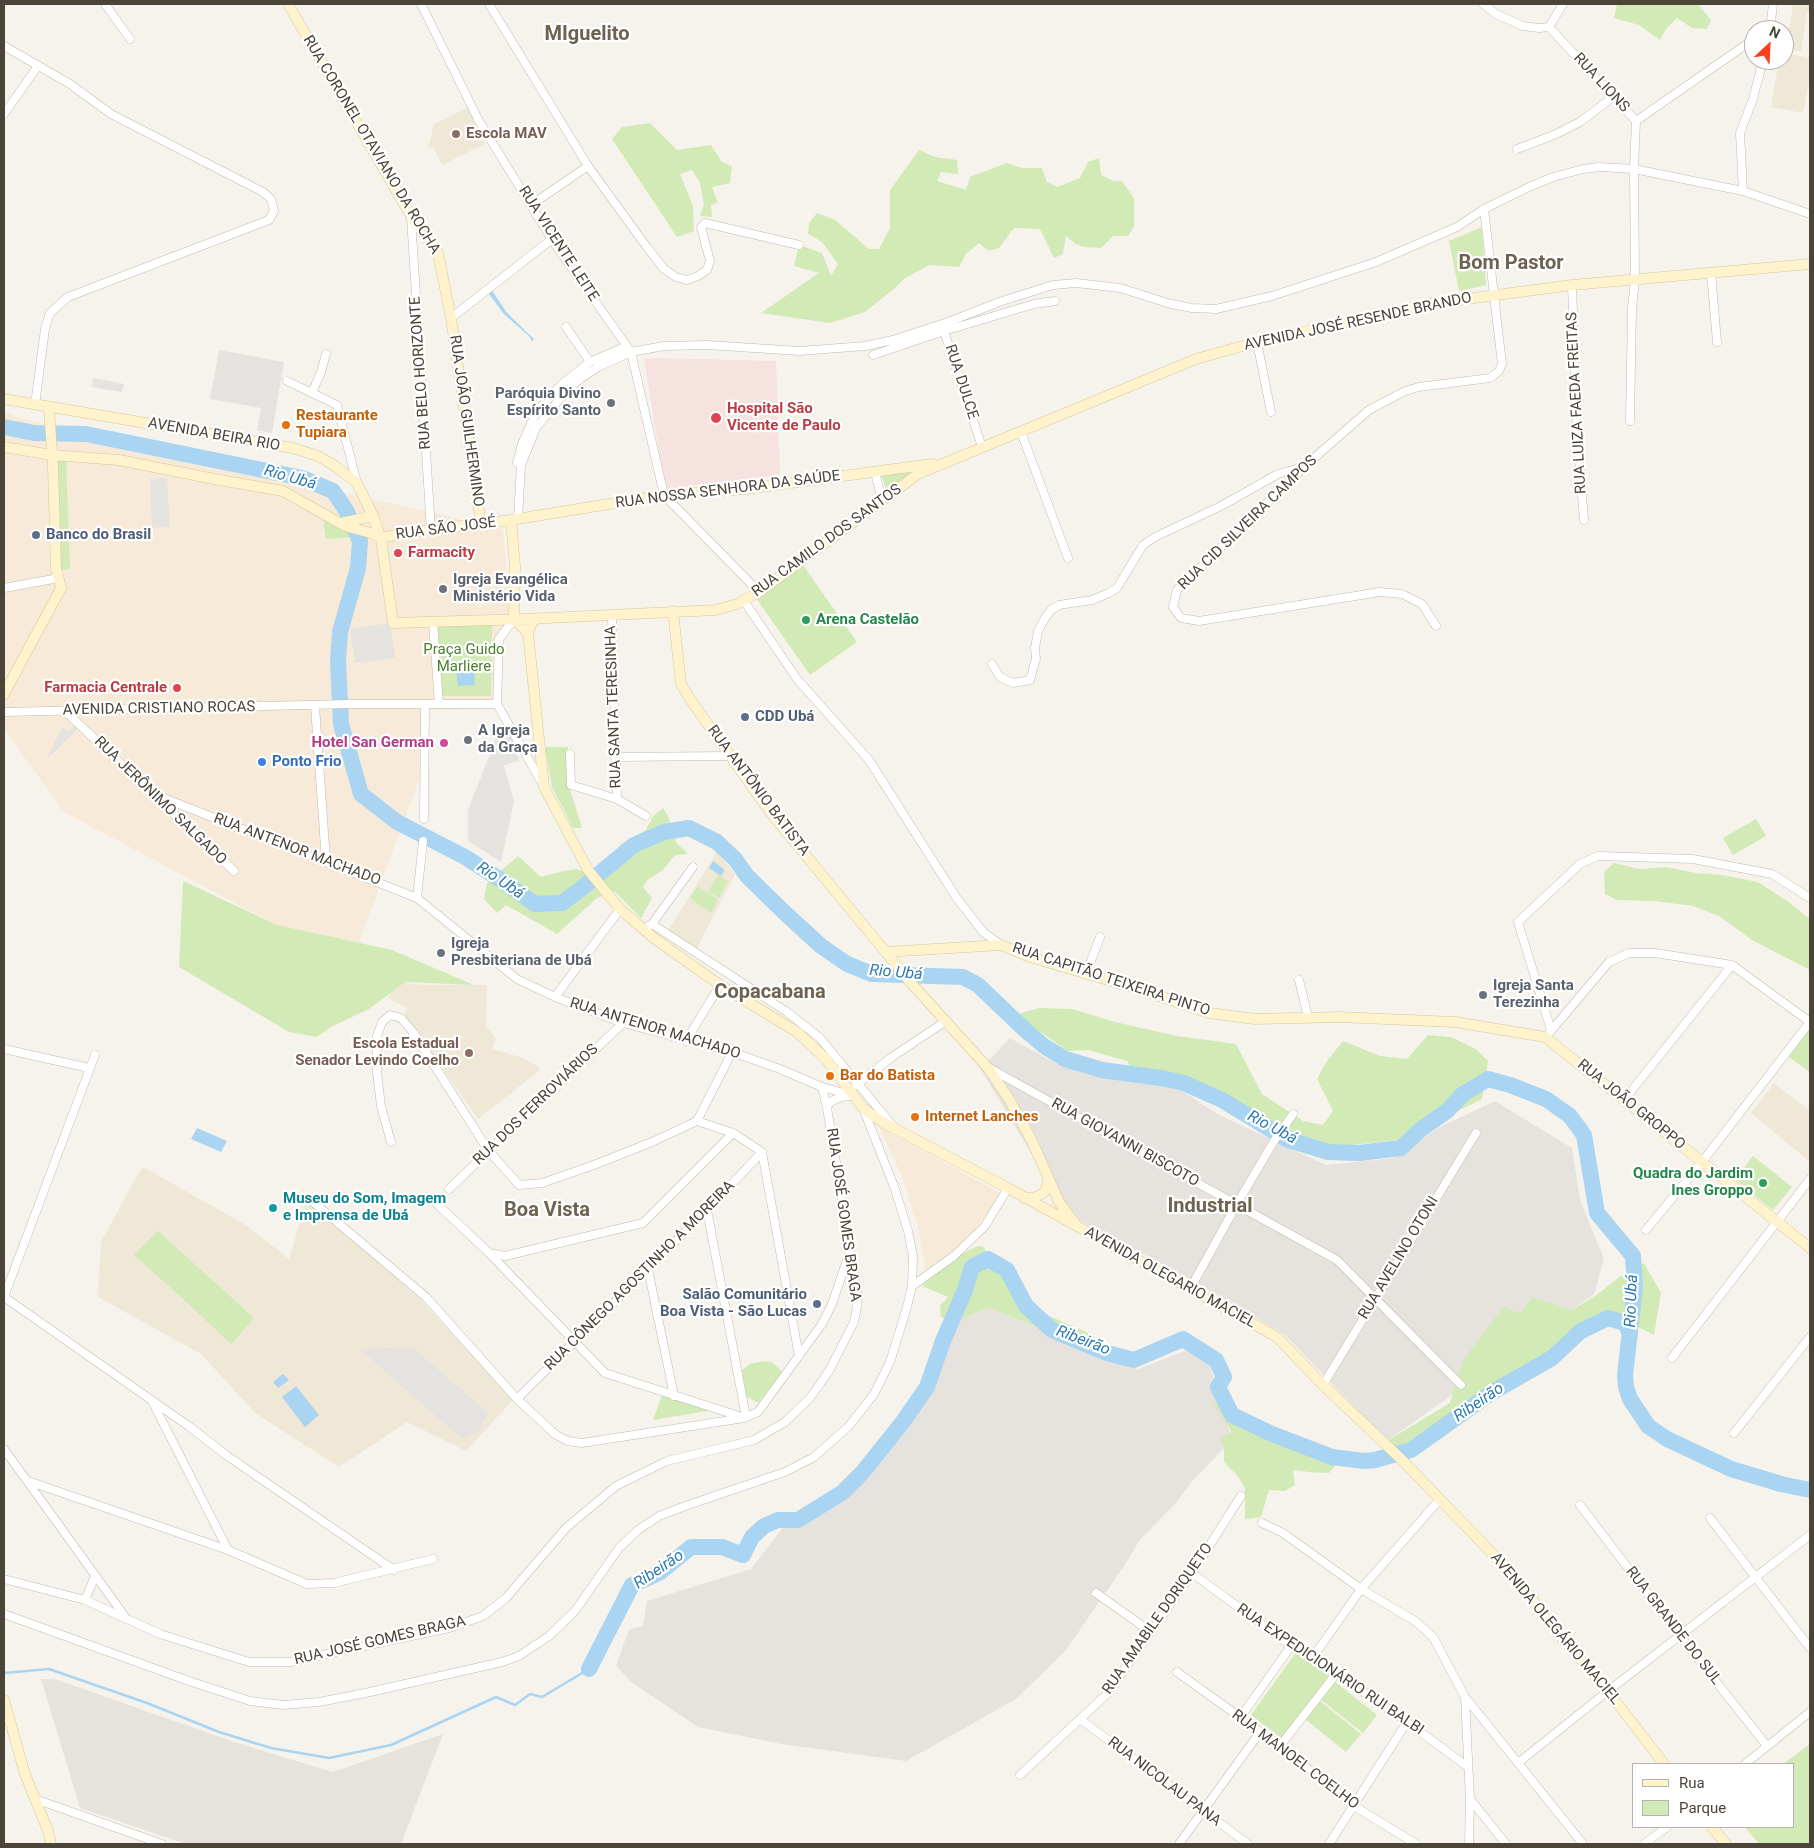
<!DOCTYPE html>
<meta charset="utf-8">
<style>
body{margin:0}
#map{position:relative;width:1814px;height:1848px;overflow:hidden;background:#f6f3ec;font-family:Roboto,sans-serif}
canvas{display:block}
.frame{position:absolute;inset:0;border:5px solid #4b4439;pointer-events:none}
.legend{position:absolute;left:1632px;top:1763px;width:162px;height:65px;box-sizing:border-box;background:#fff;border:1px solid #b7b4b0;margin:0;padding:6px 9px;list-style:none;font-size:15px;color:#4b4439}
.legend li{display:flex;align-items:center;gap:10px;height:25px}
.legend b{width:25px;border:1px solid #b7b4b0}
.north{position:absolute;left:1744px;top:20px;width:50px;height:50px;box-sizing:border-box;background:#fff;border:1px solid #b7b4b0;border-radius:50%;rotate:25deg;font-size:14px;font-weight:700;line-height:20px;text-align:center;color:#4b4439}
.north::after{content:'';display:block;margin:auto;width:18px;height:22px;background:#fc3f1d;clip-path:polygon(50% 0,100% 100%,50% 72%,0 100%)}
</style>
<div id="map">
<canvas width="1814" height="1848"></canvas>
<div class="frame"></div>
<ul class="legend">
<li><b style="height:6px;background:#fff3cd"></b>Rua</li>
<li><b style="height:14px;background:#d2eab5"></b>Parque</li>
</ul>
<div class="north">N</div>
</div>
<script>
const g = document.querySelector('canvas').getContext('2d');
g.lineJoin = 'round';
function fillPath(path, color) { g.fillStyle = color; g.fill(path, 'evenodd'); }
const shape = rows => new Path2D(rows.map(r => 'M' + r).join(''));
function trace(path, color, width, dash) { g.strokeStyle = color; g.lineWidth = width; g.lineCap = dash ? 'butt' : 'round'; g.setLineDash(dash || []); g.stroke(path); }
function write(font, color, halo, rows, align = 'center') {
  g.font = font + ' Roboto,sans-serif'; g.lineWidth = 4.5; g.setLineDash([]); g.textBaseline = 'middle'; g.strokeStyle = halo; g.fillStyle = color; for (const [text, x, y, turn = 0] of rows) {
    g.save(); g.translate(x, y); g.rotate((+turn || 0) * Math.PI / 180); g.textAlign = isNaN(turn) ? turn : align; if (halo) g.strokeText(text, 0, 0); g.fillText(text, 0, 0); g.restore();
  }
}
const commercial = shape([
 [4,411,19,418,503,529,511,616,499,634,492,709,423,710,424,767,359,942,288,931,64,812,4,729],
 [879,1127,1002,1194,971,1235,926,1273,918,1227,903,1179]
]);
const industrial = shape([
 [1010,1038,1057,1064,1178,1088,1217,1114,1326,1165,1394,1158,1438,1128,1495,1101,1572,1148,1580,1200,1604,1259,1594,1294,1387,1441,1284,1334,1173,1270,1079,1220,1048,1181,977,1063,986,1063],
 [989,1308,1052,1333,1101,1359,1138,1369,1187,1350,1209,1364,1232,1440,1194,1479,1175,1504,1139,1541,1126,1563,1066,1650,1016,1699,906,1761,781,1744,698,1727,631,1682,616,1666,629,1629,643,1626,647,1601,751,1569,784,1526,828,1508,909,1424,958,1320],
 [41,1679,55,1679,234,1742,333,1772,443,1734,401,1844,186,1844,80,1808]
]);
const education = shape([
 [1793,4,1810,4,1810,12,1807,12,1801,51,1786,49],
 [1784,53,1810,58,1810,76,1803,113,1771,107,1779,60,1784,60],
 [467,108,485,144,442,165,433,147,428,149,434,124],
 [717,852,735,874,696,950,667,932],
 [396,982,425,985,487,985,486,1027,496,1038,492,1049,520,1057,537,1066,540,1070,478,1119,405,1015,407,1008,388,998],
 [1774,1083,1810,1111,1810,1162,1751,1113],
 [143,1167,246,1225,289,1259,307,1199,420,1299,513,1400,466,1451,407,1422,339,1467,255,1413,201,1354,98,1297,101,1242,135,1179]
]);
const medical = shape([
 [658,358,776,361,780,475,665,489,644,359]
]);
const green = shape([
 [1617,4,1698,4,1711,20,1707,29,1692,28,1677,18,1666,29,1660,40,1639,25,1614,18],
 [650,123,677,150,711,145,722,162,732,166,730,183,712,187,718,203,711,205,712,217,700,216,704,204,700,183,692,170,680,174,693,206,694,231,677,237,612,139,622,127],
 [919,150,935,157,957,160,958,174,941,172,937,181,966,190,970,177,1007,163,1022,168,1042,168,1047,182,1057,187,1080,178,1088,162,1099,158,1101,175,1114,181,1122,181,1134,198,1134,226,1128,236,1113,236,1101,248,1084,247,1076,244,1066,236,1063,254,1054,258,1040,229,1014,228,999,248,989,251,979,243,966,254,959,267,929,265,905,278,895,288,865,312,830,323,761,313,819,273,794,266,799,245,822,253,831,276,838,264,822,242,808,234,809,223,817,213,835,220,869,249,879,249,890,228,890,190],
 [1482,227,1486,285,1459,291,1449,241],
 [56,460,66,460,70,569,61,570],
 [919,469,887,491,881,475],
 [323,519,351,533,352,537,326,539],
 [803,565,857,642,810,675,756,598],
 [492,622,491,696,440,696,436,625],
 [545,747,568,747,569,786,582,828,573,828,552,787],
 [663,808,668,816,676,842,688,854,675,855,663,870,647,880,643,887,652,898,641,918,614,891,597,898,557,934,506,905,497,913,484,899,487,883,518,856,541,877,564,871,577,869,595,877,612,862,620,845,646,830,653,816],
 [1756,819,1766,836,1733,855,1723,838],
 [1614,863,1639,869,1666,867,1696,873,1722,875,1758,882,1790,903,1810,919,1810,970,1752,940,1719,916,1693,906,1655,901,1617,900,1605,894,1604,872],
 [718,875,728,881,719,898,708,892],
 [183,881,277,925,392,950,474,985,405,982,369,1009,331,1027,317,1037,289,1032,179,967],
 [698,886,718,900,711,913,690,898],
 [1039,1008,1072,1009,1115,1022,1177,1036,1236,1044,1262,1094,1303,1121,1323,1125,1333,1111,1317,1079,1327,1061,1343,1041,1380,1056,1407,1059,1428,1035,1451,1037,1476,1049,1488,1061,1482,1099,1399,1140,1334,1147,1292,1134,1186,1076,1135,1074,1127,1061,1088,1050,1067,1051,1044,1034,1012,1016],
 [1808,1027,1810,1029,1810,1072,1786,1055],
 [1753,1156,1792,1187,1773,1210,1735,1180],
 [158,1231,254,1318,231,1344,181,1297,134,1255],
 [977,1246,984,1247,988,1259,1005,1262,1022,1282,1027,1298,1047,1315,1084,1331,1107,1347,1107,1353,1101,1359,1052,1333,989,1308,958,1320,941,1317,940,1306,948,1297,922,1286,943,1264],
 [1644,1263,1661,1293,1654,1335,1622,1319,1600,1313,1580,1330,1557,1355,1403,1452,1387,1441,1450,1403,1462,1362,1504,1306,1520,1314,1532,1297,1572,1310,1598,1294,1627,1271],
 [763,1361,771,1362,783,1372,758,1403,746,1396,742,1370,750,1364],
 [662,1395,714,1410,653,1420],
 [1213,1402,1335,1461,1334,1467,1329,1473,1309,1472,1293,1470,1295,1485,1285,1491,1269,1490,1261,1517,1245,1519,1245,1488,1237,1475,1224,1462,1224,1448,1220,1438,1230,1434,1231,1431],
 [1297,1651,1332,1675,1284,1740,1251,1715],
 [1334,1681,1377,1715,1363,1733,1320,1699],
 [1320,1701,1361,1734,1346,1752,1305,1719],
 [1810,1744,1810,1844,1759,1844,1745,1827,1793,1827,1793,1764,1783,1764]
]);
const parking = shape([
 [219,350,284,362,272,433,257,430,261,408,210,399],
 [93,378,124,384,122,392,92,387],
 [167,478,170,527,152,528,150,479],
 [390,623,395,658,355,663,350,629],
 [76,725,79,727,55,752,47,757,62,728,69,732],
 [505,730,514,742,519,761,504,765,514,802,501,862,468,841,468,810,497,736],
 [412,1347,488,1413,478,1432,461,1438,360,1349]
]);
const water = shape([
 [491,289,507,313,534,339,532,341,529,336,504,314,489,294,489,291],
 [474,666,475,685,458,686,456,668],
 [713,861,725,870,721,876,709,868],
 [197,1128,227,1141,221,1152,191,1139],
 [283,1374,289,1380,278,1388,273,1382],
 [296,1386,319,1415,305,1427,282,1397]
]);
const stream = shape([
 [4,1673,49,1669,147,1703,219,1732,271,1748,329,1758,391,1745,496,1697,515,1705,530,1694,542,1697,589,1669]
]);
const river = shape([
 [4,427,34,433,86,434,302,478,333,491,346,510,360,541,358,568,340,632,338,661,341,724,361,794,397,822,465,857,501,880,535,904,562,903,582,888,634,845,664,832,689,828,717,842,735,859,747,876,786,914,821,946,847,964,872,974,963,977,978,985,1025,1030,1044,1046,1065,1059,1102,1070,1161,1078,1184,1083,1222,1100,1286,1139,1328,1152,1359,1153,1401,1148,1420,1130,1447,1111,1463,1094,1488,1079,1510,1085,1546,1099,1570,1116,1584,1135,1597,1213,1633,1256,1635,1287,1625,1375,1626,1387,1630,1399,1648,1426,1667,1439,1731,1469,1781,1484,1810,1490],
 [589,1669,632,1585,659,1573,691,1547,722,1547,743,1555,752,1537,764,1526,778,1520,798,1520,843,1492,862,1473,902,1423,927,1387,943,1341,965,1290,972,1267,988,1259,1007,1270,1026,1306,1052,1330,1107,1353,1134,1360,1183,1339,1216,1360,1224,1377,1218,1387,1232,1415,1272,1434,1332,1457,1364,1461,1375,1460,1411,1450,1491,1393,1552,1358,1581,1331,1608,1318,1625,1323,1630,1334]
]);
const street = shape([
 [105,4,130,39],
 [421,4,479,121,554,243,631,352,664,495,759,592],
 [489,4,588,166,646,246,664,269,676,277,687,280,698,276,707,270,710,261,701,227,705,223,799,245],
 [1483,4,1496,14,1523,26,1539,28,1549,27,1636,121,1634,169,1635,279,1632,308,1630,421],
 [1549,27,1563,4],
 [1770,30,1773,4],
 [4,46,70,84,111,114,263,192,271,199,274,211,269,220,68,297,50,313,45,329,35,405],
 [4,114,38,66],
 [1636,121,1754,39],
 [1517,149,1554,135,1580,122,1613,97],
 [1743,191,1740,133,1753,99,1763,60],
 [531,205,588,166],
 [411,217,431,530],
 [1711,272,1717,342],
 [1572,285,1577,433,1584,520],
 [451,318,552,239],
 [566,327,590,362],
 [943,329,944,331,1034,304,1055,301],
 [1257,342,1271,412],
 [873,355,944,331,982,447],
 [287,381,337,405,357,483],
 [312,393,321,372,326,354],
 [1021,432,1068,558],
 [517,463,522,444,533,419,538,410,561,385,590,362,627,346],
 [875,472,882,501],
 [518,519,521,465,536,428,566,391,580,379,598,367,631,352,664,346,707,345,800,351,865,346,893,340,948,322,1002,301,1053,285,1076,283,1120,288,1171,304,1192,308,1216,309,1272,296,1376,262,1457,227,1484,209,1529,187,1553,177,1583,169,1599,167,1634,169,1743,191,1810,214],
 [4,588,59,578],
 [744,601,797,679,869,760,956,897,983,932,1001,945],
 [612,615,617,799],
 [433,622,439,704],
 [1436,626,1422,604,1402,594,1380,592,1199,621,1181,618,1173,607,1177,590,1305,466,1369,410,1405,391,1419,387,1490,378,1499,371,1502,364,1484,209],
 [992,664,1000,677,1013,683,1030,680,1036,659,1035,648,1038,631,1045,618,1051,610,1059,605,1092,600,1109,593,1117,588,1143,545,1155,537,1221,506,1278,474,1303,467],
 [497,704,542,783],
 [497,704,499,639,514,619],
 [315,706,326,861],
 [65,711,234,871],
 [4,712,350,704,497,704],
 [570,754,571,785,617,799,646,816],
 [615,757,729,756],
 [151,793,417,898,517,979,555,997,623,1023,732,1052,780,1069,822,1087,854,1096],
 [424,819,425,704],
 [417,898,423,841],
 [652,924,787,1012,820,1038,893,1126],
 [648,926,652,924,693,867],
 [1086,974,1100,937],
 [1299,980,1308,1017],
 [555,997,620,909],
 [1551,1030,1518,922,1580,864,1598,856,1693,859,1772,874,1810,898],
 [1550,1032,1609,962,1629,953,1655,953,1732,965,1810,1022],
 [686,1041,720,985],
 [4,1049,89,1068],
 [989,1068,1337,1260,1461,1385],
 [856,1085,892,1057,946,1021],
 [1624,1100,1732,965],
 [827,1108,829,1103,834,1100,841,1097,850,1096],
 [697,1121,733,1133,762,1152,799,1356],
 [391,1142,381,1106,377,1072,377,1036,382,1022,390,1015,401,1018,413,1032,488,1150,519,1185,542,1183,594,1165,652,1142,697,1121,732,1052],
 [449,1189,623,1023],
 [312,1201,426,1297,517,1399,556,1435,568,1441,582,1443,744,1418,758,1412,822,1324,832,1304,849,1254],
 [436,1203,489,1253,605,1373,742,1417],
 [707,1210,746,1417],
 [1646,1230,1702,1162,1810,1022],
 [489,1253,505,1256,643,1223,733,1133],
 [648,1269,674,1396],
 [912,1286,954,1256,985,1226,1008,1188],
 [1190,1289,1237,1204,1274,1141,1293,1114],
 [4,1297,190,1427,226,1455,394,1570],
 [4,1297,95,1055],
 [1672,1358,1810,1179],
 [1323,1385,1476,1133],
 [517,1399,707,1210,762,1152],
 [153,1403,228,1550],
 [1734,1433,1810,1337],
 [4,1449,126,1618],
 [28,1481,228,1550,307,1584,334,1583,433,1559],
 [1580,1505,1680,1636,1767,1746],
 [1710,1518,1810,1648],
 [1262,1523,1283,1533,1361,1589,1415,1621,1433,1637,1465,1697,1583,1844],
 [1192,1573,1291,1646,1313,1657,1407,1722,1468,1767],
 [4,1579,85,1600,160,1634,249,1662,290,1662,449,1628,483,1616,506,1598,566,1528,616,1486,667,1461,754,1440,785,1422,810,1398,829,1371,854,1322,857,1307,857,1290,827,1108,822,1087],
 [1096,1593,1151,1632],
 [85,1600,95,1576],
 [4,1614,189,1681,250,1701,283,1705,319,1702,370,1692,502,1662,519,1656,549,1636,575,1611,619,1548,638,1530,659,1516,688,1505,785,1472,814,1457,849,1426,874,1394,890,1362,907,1307,912,1286,913,1257,908,1231,895,1189,863,1108],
 [1313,1657,1361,1589,1440,1499],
 [1177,1672,1280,1746,1354,1806,1416,1844],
 [1465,1697,1470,1799,1469,1844],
 [1240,1718,1291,1646],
 [1080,1719,1248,1844],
 [1280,1746,1336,1674],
 [1518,1763,1608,1691,1810,1535],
 [1745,1764,1810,1712],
 [1020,1775,1108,1693,1192,1573,1241,1496],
 [35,1799,162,1844],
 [1470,1799,1506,1844],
 [1179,1844,1260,1732],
 [1329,1844,1407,1722],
 [1644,1844,1667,1827]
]);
const secondary = shape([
 [288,4,411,216,438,253,451,318,481,524],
 [4,399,293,448,318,456,335,466,357,483,373,516,381,539,393,623,526,619,716,610,737,604,759,592,918,474,1196,359,1257,342,1429,304,1572,285,1810,264],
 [4,447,52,455,119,460,214,479,283,491,345,526,374,534,380,538],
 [511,520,515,566,514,619,528,633],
 [341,523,373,516],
 [380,538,405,533,511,520,664,495,746,489,932,464],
 [673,611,681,684,690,699,770,812,912,984,988,1068,1009,1099,1032,1141,1059,1202,1076,1225],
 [536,619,532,623,528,633,544,787,588,870,620,909,655,939,720,985,797,1032,825,1058,863,1108,882,1122,1008,1188,1277,1337,1323,1385,1400,1458,1516,1578,1556,1631,1608,1691,1664,1764],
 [4,694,61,588,56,568,53,466,49,407],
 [885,952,1001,945,1027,956,1138,989,1209,1013,1255,1019,1339,1017,1455,1022,1545,1037,1810,1248],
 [1024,1198,1034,1198,1043,1193,1046,1190,1048,1181],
 [4,1700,25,1774,48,1831,51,1844],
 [1712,1827,1726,1844]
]);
const markers = [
 [456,134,5,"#8d6e63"],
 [611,403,5,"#6b7280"],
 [716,418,6,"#e0444e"],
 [286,425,5,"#e8710a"],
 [36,535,5,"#5c6f8a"],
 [398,553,5,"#e0444e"],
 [443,589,5,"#6b7280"],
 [806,620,5,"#2e9e5b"],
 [177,688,5,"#e0444e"],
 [745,717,5,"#5c6f8a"],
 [468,740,5,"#6b7280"],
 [444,743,5,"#d1479c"],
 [262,762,5,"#3f7fe0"],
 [441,953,5,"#6b7280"],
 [1483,995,5,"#6b7280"],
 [469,1053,5,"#8d6e63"],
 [830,1076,5,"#e8710a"],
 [915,1117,5,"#e8710a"],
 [1763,1183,5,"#2e9e5b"],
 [273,1208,5,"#0f9aa8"],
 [817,1304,5,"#5c6f8a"]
];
const streetNames = [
 ["RUA LIONS",1601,83,47],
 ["RUA CORONEL OTAVIANO DA ROCHA",371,145,59],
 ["RUA VICENTE LEITE",558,244,57],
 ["AVENIDA JOSÉ RESENDE BRANDO",1358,322,-12],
 ["RUA BELO HORIZONTE",421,373,-94],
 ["RUA DULCE",961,382,72],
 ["RUA LUIZA FAEDA FREITAS",1577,403,-93],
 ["RUA JOÃO GUILHERMINO",466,421,82],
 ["AVENIDA BEIRA RIO",214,435,10],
 ["RUA NOSSA SENHORA DA SAÚDE",728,490,-7],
 ["RUA CID SILVEIRA CAMPOS",1248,523,-44],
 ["RUA SÃO JOSÉ",446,529,-7],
 ["RUA CAMILO DOS SANTOS",827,541,-36],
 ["RUA SANTA TERESINHA",614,707,-92],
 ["AVENIDA CRISTIANO ROCAS",159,709,-1],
 ["RUA ANTÔNIO BATISTA",758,791,53],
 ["RUA JERÔNIMO SALGADO",160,801,44],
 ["RUA ANTENOR MACHADO",297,850,21],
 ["RUA CAPITÃO TEIXEIRA PINTO",1111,980,18],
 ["RUA ANTENOR MACHADO",655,1029,17],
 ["RUA DOS FERROVIÁRIOS",536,1105,-44],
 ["RUA JOÃO GROPPO",1631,1105,39],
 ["RUA GIOVANNI BISCOTO",1125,1143,29],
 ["RUA JOSÉ GOMES BRAGA",843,1215,82],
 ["RUA AVELINO OTONI",1399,1258,-59],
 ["RUA CÔNEGO AGOSTINHO A MOREIRA",640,1276,-45],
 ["AVENIDA OLEGARIO MACIEL",1170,1278,29],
 ["RUA AMABILE DORIQUETO",1158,1619,-55],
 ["RUA GRANDE DO SUL",1673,1626,52],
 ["AVENIDA OLEGÁRIO MACIEL",1555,1629,50],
 ["RUA JOSÉ GOMES BRAGA",380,1641,-13],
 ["RUA EXPEDICIONÁRIO RUI BALBI",1330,1670,34],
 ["RUA MANOEL COELHO",1295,1760,37],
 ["RUA NICOLAU PANA",1164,1782,37]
];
const educationNames = [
 ["Escola MAV",466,134],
 ["Escola Estadual",459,1044,"right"],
 ["Senador Levindo Coelho",459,1061,"right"]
];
const worshipNames = [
 ["Paróquia Divino",601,394,"right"],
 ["Espírito Santo",601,411,"right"],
 ["Igreja Evangélica",453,580],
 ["Ministério Vida",453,597],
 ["A Igreja",478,731],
 ["da Graça",478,748],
 ["Igreja",451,944],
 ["Presbiteriana de Ubá",451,961],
 ["Igreja Santa",1493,986],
 ["Terezinha",1493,1003]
];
const healthNames = [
 ["Hospital São",727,409],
 ["Vicente de Paulo",727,426],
 ["Farmacity",408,553],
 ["Farmacia Centrale",167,688,"right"]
];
const foodNames = [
 ["Restaurante",296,416],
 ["Tupiara",296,433],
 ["Bar do Batista",840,1076],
 ["Internet Lanches",925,1117]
];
const serviceNames = [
 ["Banco do Brasil",46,535],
 ["CDD Ubá",755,717],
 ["Salão Comunitário",807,1295,"right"],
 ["Boa Vista - São Lucas",807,1312,"right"]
];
const leisureNames = [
 ["Arena Castelão",816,620],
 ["Quadra do Jardim",1753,1174,"right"],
 ["Ines Groppo",1753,1191,"right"]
];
const parkNames = [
 ["Praça Guido",464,650],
 ["Marliere",464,667]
];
const hotelNames = [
 ["Hotel San German",434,743]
];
const shopNames = [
 ["Ponto Frio",272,762]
];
const cultureNames = [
 ["Museu do Som, Imagem",283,1199],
 ["e Imprensa de Ubá",283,1216]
];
const waterNames = [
 ["Rio Ubá",290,478,16],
 ["Rio Ubá",500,881,34],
 ["Rio Ubá",896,973,5],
 ["Rio Ubá",1272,1128,28],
 ["Rio Ubá",1632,1301,-88],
 ["Ribeirão",1083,1341,21],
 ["Ribeirão",1479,1403,-34],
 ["Ribeirão",659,1570,-34]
];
const districtNames = [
 ["MIguelito",587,35],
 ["Bom Pastor",1511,264],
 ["Copacabana",770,993],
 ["Industrial",1210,1207],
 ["Boa Vista",547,1211]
];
fillPath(commercial, '#f7ead8');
fillPath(industrial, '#e6e2dd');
fillPath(education, '#efe8d6');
fillPath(medical, '#f6e3e0');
fillPath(green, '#d2eab5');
fillPath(parking, '#e5e3e0');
fillPath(water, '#a9d4f2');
trace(stream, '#a9d4f2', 2.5);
trace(river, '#a9d4f2', 16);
trace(street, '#c2bbae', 9);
trace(secondary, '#d6c79b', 11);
trace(street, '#fff', 8);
trace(secondary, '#fff3cd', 10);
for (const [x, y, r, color] of markers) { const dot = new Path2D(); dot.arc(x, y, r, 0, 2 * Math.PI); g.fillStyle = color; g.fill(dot); trace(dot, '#fff', 2); }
write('15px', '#4b4439', '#fff', streetNames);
write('bold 15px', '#785e54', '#fff', educationNames, 'left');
write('bold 15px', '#5b616d', '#fff', worshipNames, 'left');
write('bold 15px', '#be3a42', '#fff', healthNames, 'left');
write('bold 15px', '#c56008', '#fff', foodNames, 'left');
write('bold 15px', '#4e5e75', '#fff', serviceNames, 'left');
write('bold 15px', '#27864d', '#fff', leisureNames, 'left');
write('15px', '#4a7f2a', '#fff', parkNames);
write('bold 15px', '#b23c85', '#fff', hotelNames, 'right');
write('bold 15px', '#366cbe', '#fff', shopNames, 'left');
write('bold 15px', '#0d838f', '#fff', cultureNames, 'left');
write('italic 16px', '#2e7ab2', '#fff', waterNames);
write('bold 20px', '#6e6250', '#fff', districtNames);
</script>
